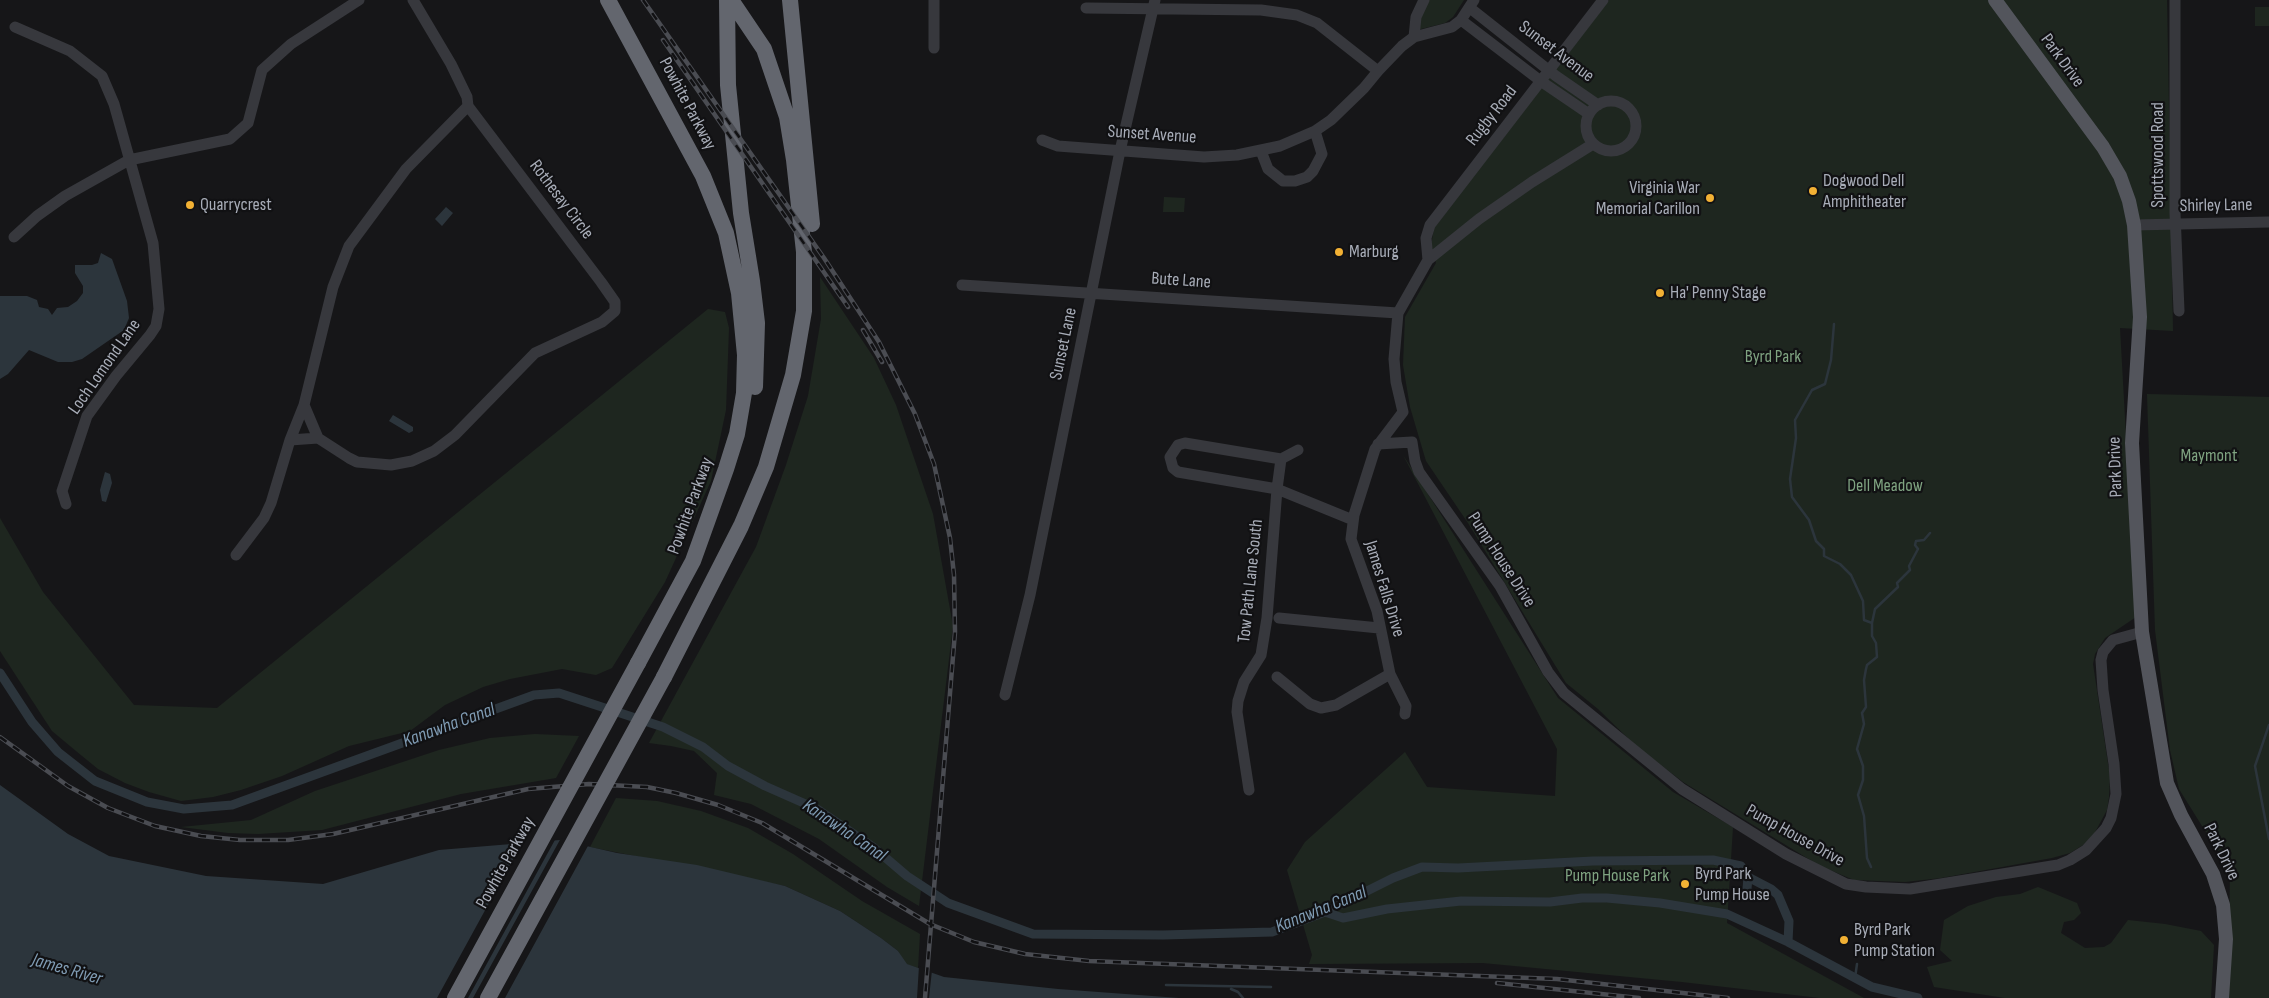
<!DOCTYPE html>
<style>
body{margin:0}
canvas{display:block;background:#161618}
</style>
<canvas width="2269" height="998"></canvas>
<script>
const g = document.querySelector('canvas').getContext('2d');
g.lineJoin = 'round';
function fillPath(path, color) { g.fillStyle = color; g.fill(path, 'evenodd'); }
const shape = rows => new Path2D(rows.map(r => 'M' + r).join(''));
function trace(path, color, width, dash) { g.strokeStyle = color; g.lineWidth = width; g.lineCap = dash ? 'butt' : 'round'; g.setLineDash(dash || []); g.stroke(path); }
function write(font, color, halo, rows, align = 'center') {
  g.font = font + ' "Sofia Sans Condensed",sans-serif'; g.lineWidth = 4.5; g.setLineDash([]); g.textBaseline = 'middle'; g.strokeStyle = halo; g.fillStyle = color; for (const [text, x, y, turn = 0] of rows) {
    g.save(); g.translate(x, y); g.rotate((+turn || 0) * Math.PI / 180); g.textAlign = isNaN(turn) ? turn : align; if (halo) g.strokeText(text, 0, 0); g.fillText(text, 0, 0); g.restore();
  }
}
const green = shape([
 [1427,0,1464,0,1453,17,1445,23,1417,30],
 [1609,0,2167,0,2173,331,2120,328,2136,617,2105,638,2095,654,2093,664,2110,777,2109,797,2107,810,2094,834,2083,845,2070,853,2052,858,1941,878,1905,882,1854,880,1820,866,1683,782,1636,746,1598,709,1566,683,1468,523,1426,461,1410,407,1403,365,1405,317,1436,263,1431,246,1434,228],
 [2255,7,2269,7,2269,26,2255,26],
 [1164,197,1185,198,1184,212,1163,212],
 [820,277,874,358,896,405,933,514,953,626,919,906,887,887,819,839,751,804,714,795,717,773,694,751,671,746,649,743,756,547,786,465,808,396,821,319],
 [708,309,725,312,729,328,726,410,711,481,665,582,612,668,596,675,562,669,510,679,483,687,445,705,410,731,349,746,282,776,241,790,213,797,181,801,149,792,125,783,98,769,76,751,52,731,0,651,0,518,43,592,134,705,217,708],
 [2147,394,2269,397,2269,998,2225,998,2229,944,2230,871,2179,789,2170,750,2155,630],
 [1403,455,1558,698,1673,792,1733,827,1727,923,1864,998,1820,998,1682,982,1483,963,1309,964,1312,955,1287,870,1305,842,1405,752,1427,787,1555,796,1557,749],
 [535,734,579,736,556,778,461,794,322,830,258,834,228,833,181,827,251,820,315,791,439,750,490,738],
 [616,798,657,801,701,811,748,828,793,854,862,901,920,934,918,968,906,964,898,951,881,938,840,911,785,886,590,847],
 [2038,887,2077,903,2081,913,2074,920,2064,922,2061,933,2085,948,2104,947,2111,943,2128,920,2165,924,2201,931,2214,945,2211,998,2005,998,1934,987,1927,967,1952,961,1940,950,1944,920,1968,906,1996,897,2020,894]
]);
const water = shape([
 [446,207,453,213,442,226,435,219],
 [101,253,112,259,127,301,129,318,124,330,82,359,72,362,58,362,29,350,8,374,0,379,0,296,27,296,37,300,39,307,48,309,52,315,57,308,68,307,77,301,83,293,83,286,75,273,75,265,92,265,98,263],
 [393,415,413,427,413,431,409,433,389,421],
 [105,472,110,474,112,483,106,502,102,501,100,490],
 [0,785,68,834,109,856,206,876,323,884,439,850,560,840,617,853,697,865,785,886,840,911,881,938,898,951,907,964,944,977,1058,989,1179,998,0,998]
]);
const pier = shape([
 [556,838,468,998,437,998,523,841],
 [561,838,589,844,505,998,473,998],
 [919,966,932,970,929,998,917,998]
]);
const stream = shape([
 [1834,324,1831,360,1825,384,1812,390,1795,420,1796,438,1790,479,1792,497,1809,520,1816,541,1824,549,1824,556,1840,564,1851,575,1863,601,1864,620,1872,623,1872,636,1876,643,1877,657,1867,665,1866,669,1864,680,1866,707,1862,713,1864,724,1857,749,1863,766,1863,780,1858,795,1864,816,1867,858,1871,867],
 [1872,623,1875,609,1898,587,1897,583,1910,570,1909,566,1918,549,1915,545,1916,541,1924,540,1930,533],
 [2269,725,2255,766,2269,839],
 [1855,978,1857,964],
 [1166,985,1271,987],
 [1231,989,1238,992,1243,998]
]);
const canal = shape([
 [0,673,32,722,58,752,95,781,147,802,184,809,232,805,534,695,559,693,663,727,703,747,728,766,765,786,817,809,873,847,907,876,948,903,1033,934,1163,935,1272,932,1325,912,1393,878,1422,867,1458,868,1593,861,1713,860,1741,866,1748,877,1771,889,1778,895,1789,921,1788,942,1872,987,1918,998],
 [1747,889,1748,877],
 [1325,912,1343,918,1387,909,1461,901,1550,902,1582,898,1607,898,1660,903,1727,914,1788,942]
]);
const minor = shape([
 [413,0,451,64,467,97,468,106],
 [2175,0,2175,213,2179,311],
 [1086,8,1261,10,1297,15,1317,23,1378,71],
 [1470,8,1556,76,1598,105],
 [1461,20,1542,82,1589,114],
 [15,27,70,51,102,76,114,104,153,243,159,309,156,326,150,335,116,376,87,416,62,491,66,504],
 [1414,37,1416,17,1424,0],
 [934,48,934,0],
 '1586 126a25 25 0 1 1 50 0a25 25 0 1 1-50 0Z',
 [1042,140,1058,146,1204,157,1237,155,1280,146,1315,131,1331,120,1364,88,1378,71,1402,46,1414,37,1452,27,1461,20,1474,0],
 [1261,151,1268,169,1283,181,1295,181,1307,177,1313,171,1322,154,1315,131],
 [2134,225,2269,222],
 [14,237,37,216,65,196,129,160,230,139,248,123,262,70,291,44,359,0],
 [1428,260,1426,238,1430,225,1603,0],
 [962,285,1398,313],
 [304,405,318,438,349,458,357,462,391,465,412,461,434,451,455,435,535,353,602,322,615,311,615,302,601,282,468,106],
 [290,440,318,438],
 [1378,444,1412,442,1415,461,1419,472,1500,586,1548,672,1564,693,1682,789,1786,854,1846,884,1866,887,1910,889,2058,865,2070,860,2086,850,2106,828,2111,818,2116,794,2114,764,2103,690,2101,660,2103,652,2113,640,2142,632],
 [1281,459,1298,450],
 [236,555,264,518,271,503,290,440,304,405,333,287,349,246,406,169,468,106],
 [1279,618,1379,628],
 [1277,677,1310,704,1321,708,1336,705,1390,674],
 [1005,695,1030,595,1120,151,1155,0],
 [1405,714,1406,706,1390,674,1377,611,1351,539,1354,515,1375,449,1403,412,1396,382,1394,359,1398,313,1428,260,1479,219,1532,182,1593,144],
 [1249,790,1237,712,1238,701,1244,682,1261,655,1267,618,1277,489,1281,459,1185,443,1178,445,1170,457,1173,468,1178,472,1277,489,1353,520]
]);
const major = shape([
 [1995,0,2103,147,2120,176,2129,201,2134,225,2140,317,2132,443,2142,632,2167,783,2181,815,2213,874,2223,905,2226,939,2222,998]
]);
const highway = shape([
 [608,0,703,176,726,233,739,293,745,355,744,393,737,434,726,469,693,561,638,663],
 [727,0,728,85,741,213,752,281,757,323,755,387],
 [790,0,812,224],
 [664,677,741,526,766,467,793,375,804,311,804,252,794,160,787,117,764,49,731,0]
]);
const rail = shape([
 [643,0,824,258,879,342,915,414,934,464,950,538,954,575,955,632,925,998],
 [663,40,848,307],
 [863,330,882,362],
 [0,737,68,786,108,808,155,826,201,836,240,840,288,840,333,834,528,789,589,784,647,787,676,793,718,805,762,823,930,924,974,942,1025,954,1089,961,1557,979,1728,998],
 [1497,983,1639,998]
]);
const highwayBridge = shape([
 [455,998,638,663],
 [488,998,664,677]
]);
const markers = [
 [1813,191,5,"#f2b134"],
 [1710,198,5,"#f2b134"],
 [190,205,5,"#f2b134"],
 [1339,252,5,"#f2b134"],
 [1660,293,5,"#f2b134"],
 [1685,884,5,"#f2b134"],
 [1844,940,5,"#f2b134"]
];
const streetNames = [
 ["Sunset Avenue",1556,52,37],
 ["Park Drive",2062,61,54],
 ["Powhite Parkway",687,104,62],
 ["Rugby Road",1492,116,-52],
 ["Sunset Avenue",1152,135,4],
 ["Spottswood Road",2158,155,-90],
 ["Rothesay Circle",561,200,53],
 ["Shirley Lane",2216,206,-1],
 ["Bute Lane",1181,281,4],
 ["Sunset Lane",1064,344,-78],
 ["Loch Lomond Lane",105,367,-55],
 ["Park Drive",2116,467,-92],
 ["Powhite Parkway",691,506,-70],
 ["Pump House Drive",1501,560,57],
 ["Tow Path Lane South",1251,581,-84],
 ["James Falls Drive",1384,589,73],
 ["Pump House Drive",1795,836,29],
 ["Park Drive",2221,852,64],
 ["Powhite Parkway",506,863,-61]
];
const poiNames = [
 ["Dogwood Dell",1823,181],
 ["Amphitheater",1823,202],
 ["Virginia War",1700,188,"right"],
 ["Memorial Carillon",1700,209,"right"],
 ["Quarrycrest",200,205],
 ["Marburg",1349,252],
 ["Ha' Penny Stage",1670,293],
 ["Byrd Park",1695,874],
 ["Pump House",1695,895],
 ["Byrd Park",1854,930],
 ["Pump Station",1854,951]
];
const parkNames = [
 ["Byrd Park",1773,357],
 ["Maymont",2209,456],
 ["Dell Meadow",1885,486],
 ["Pump House Park",1617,876]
];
const waterNames = [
 ["Kanawha Canal",449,726,-20],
 ["Kanawha Canal",844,831,34],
 ["Kanawha Canal",1321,910,-22],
 ["James River",67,970,16]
];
fillPath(green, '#1e261f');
fillPath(water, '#2c353c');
fillPath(pier, '#161618');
trace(stream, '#2c353c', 2.5);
trace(canal, '#2c353c', 9);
trace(minor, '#37383d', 11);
trace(major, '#53555c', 14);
trace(highway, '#63666e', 16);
trace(rail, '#4a4c52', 4.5);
trace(rail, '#111113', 2.5, [8]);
trace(highwayBridge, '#63666e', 16);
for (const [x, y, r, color] of markers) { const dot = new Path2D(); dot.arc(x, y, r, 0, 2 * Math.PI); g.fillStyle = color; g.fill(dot); trace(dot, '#111113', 2); }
write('18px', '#a8adb8', '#111113', streetNames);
write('18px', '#a8adb8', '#111113', poiNames, 'left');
write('18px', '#7fa381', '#111113', parkNames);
write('italic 19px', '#7f9bb3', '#111113', waterNames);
</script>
